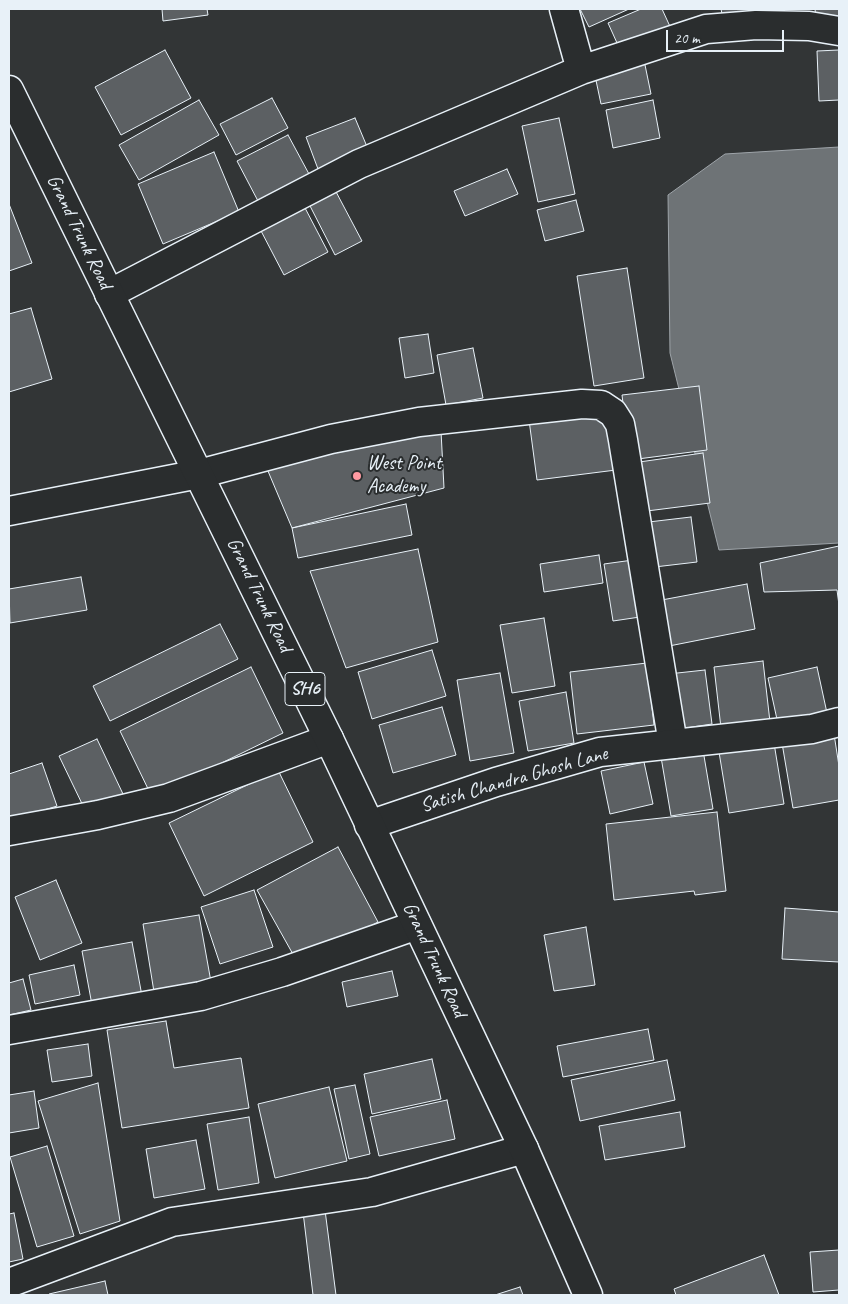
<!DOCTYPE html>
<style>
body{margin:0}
#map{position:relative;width:848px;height:1304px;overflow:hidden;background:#323536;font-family:Caveat,sans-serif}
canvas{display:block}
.frame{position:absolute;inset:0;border:10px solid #e8f1f8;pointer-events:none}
.scale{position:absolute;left:666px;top:30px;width:118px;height:22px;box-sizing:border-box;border:2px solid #e8f1f8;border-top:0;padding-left:6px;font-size:15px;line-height:18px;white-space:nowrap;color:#e8f1f8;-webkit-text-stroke:4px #2a2d2e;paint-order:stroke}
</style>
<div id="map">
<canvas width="848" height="1304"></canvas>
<div class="frame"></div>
<div class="scale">20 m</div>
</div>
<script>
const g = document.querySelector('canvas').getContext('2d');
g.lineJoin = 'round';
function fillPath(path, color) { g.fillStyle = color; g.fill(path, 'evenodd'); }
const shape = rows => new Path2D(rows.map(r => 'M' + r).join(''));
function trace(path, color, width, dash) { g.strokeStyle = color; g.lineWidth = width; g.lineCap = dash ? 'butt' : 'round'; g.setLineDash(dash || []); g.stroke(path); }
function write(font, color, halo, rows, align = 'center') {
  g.font = font + ' Caveat,sans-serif'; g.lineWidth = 4; g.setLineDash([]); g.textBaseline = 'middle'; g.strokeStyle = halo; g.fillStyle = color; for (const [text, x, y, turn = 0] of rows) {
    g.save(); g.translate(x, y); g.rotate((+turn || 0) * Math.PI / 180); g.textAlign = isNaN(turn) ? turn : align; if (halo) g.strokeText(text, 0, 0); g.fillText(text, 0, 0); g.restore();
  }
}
const water = shape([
 [839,147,839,543,719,550,670,353,668,195,725,154,839,147]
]);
const building = shape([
 [162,9,207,9,208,15,163,21,162,9],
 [580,9,629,9,589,27,580,9],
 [641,9,662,9,673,33,622,54,608,23,641,9],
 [721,9,785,9,785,10,723,19,721,9],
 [815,9,839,9,839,18,816,18,815,9],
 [165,50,191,98,121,135,95,87,165,50],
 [839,50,839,100,819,101,817,51,839,50],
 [644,60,651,94,601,104,594,71,644,60],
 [272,98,288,128,236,155,220,124,272,98],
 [199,100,219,135,139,180,119,145,199,100],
 [653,100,660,138,613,148,606,110,653,100],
 [355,118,368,149,318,169,306,137,355,118],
 [559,118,575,194,538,202,522,126,559,118],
 [288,135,309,174,258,201,237,161,288,135],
 [214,152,239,212,163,244,138,184,214,152],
 [507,169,518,194,465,216,454,191,507,169],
 [334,188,362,241,335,255,308,202,334,188],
 [576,200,584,231,545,241,537,210,576,200],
 [9,204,32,263,9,271,9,204],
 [304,206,328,252,284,275,260,229,304,206],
 [627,268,644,378,594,386,577,276,627,268],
 [31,308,52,379,9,392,9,314,31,308],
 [428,334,434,373,405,378,399,338,428,334],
 [473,348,483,398,446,405,437,355,473,348],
 [699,386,707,450,630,460,622,395,699,386],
 [608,409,616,470,537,480,529,420,608,409],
 [441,431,444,488,292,528,265,464,441,431],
 [703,453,710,503,639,512,632,463,703,453],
 [406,504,412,535,298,558,292,528,406,504],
 [691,517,697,562,646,568,640,523,691,517],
 [839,546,839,605,837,590,764,592,760,563,839,546],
 [418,549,438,642,346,668,310,571,418,549],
 [599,555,603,583,544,592,540,564,599,555],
 [633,560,640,617,613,621,604,564,633,560],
 [81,577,87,610,10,623,9,589,81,577],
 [747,584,755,629,659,648,651,602,747,584],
 [544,618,555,686,512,693,500,625,544,618],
 [220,624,238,659,110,721,93,686,220,624],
 [432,650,446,696,372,719,358,672,432,650],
 [763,661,770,722,721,728,714,667,763,661],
 [647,663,654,725,577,734,570,672,647,663],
 [251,667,283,733,152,797,120,731,251,667],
 [817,667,827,713,778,724,768,678,817,667],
 [705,670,712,724,666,731,659,675,705,670],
 [500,673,514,753,470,761,457,680,500,673],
 [566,692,574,743,528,751,519,701,566,692],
 [442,707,456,755,393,773,379,725,442,707],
 [834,734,839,766,839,800,793,808,782,743,834,734],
 [97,739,123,794,86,812,59,756,97,739],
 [774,743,784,804,729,813,719,752,774,743],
 [703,750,713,809,671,816,661,757,703,750],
 [644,762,653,804,610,814,601,771,644,762],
 [42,763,57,806,9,821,9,774,42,763],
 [278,770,313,842,204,896,169,823,278,770],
 [717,812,726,891,695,895,694,891,614,900,606,824,717,812],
 [338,847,378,922,299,965,257,890,338,847],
 [56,880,82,943,40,960,15,897,56,880],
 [254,890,273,947,220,964,201,907,254,890],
 [785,908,839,912,839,962,782,959,785,908],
 [199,915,211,982,154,992,143,924,199,915],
 [586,927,595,985,554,991,544,935,586,927],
 [132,942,142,996,92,1005,82,951,132,942],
 [74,965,80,995,35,1004,29,975,74,965],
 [392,971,398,996,347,1007,342,982,392,971],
 [23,979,31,1010,9,1015,9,983,23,979],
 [166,1021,174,1068,241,1058,249,1108,122,1128,107,1030,166,1021],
 [648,1029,654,1060,563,1077,557,1046,648,1029],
 [88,1044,92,1076,52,1082,47,1050,88,1044],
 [432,1059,441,1099,372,1114,364,1074,432,1059],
 [667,1060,675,1100,580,1121,571,1080,667,1060],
 [98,1083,120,1221,80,1234,38,1101,98,1083],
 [355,1085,370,1154,349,1159,334,1089,355,1085],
 [329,1087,347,1161,275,1178,258,1104,329,1087],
 [34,1091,39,1128,9,1133,9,1095,34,1091],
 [447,1100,455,1139,379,1156,370,1117,447,1100],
 [680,1112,685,1147,605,1160,599,1126,680,1112],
 [249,1117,259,1183,218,1190,207,1124,249,1117],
 [196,1140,205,1189,154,1198,146,1149,196,1140],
 [47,1146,74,1236,37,1247,10,1157,47,1146],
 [325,1210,336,1295,313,1295,303,1212,325,1210],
 [14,1213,23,1259,9,1262,9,1214,14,1213],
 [839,1250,839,1290,813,1292,810,1252,839,1250],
 [764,1255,779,1295,676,1295,674,1289,764,1255],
 [105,1281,108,1295,49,1295,49,1294,105,1281],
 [520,1287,523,1295,495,1295,520,1287]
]);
const minor = shape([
 [564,9,581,70],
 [109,294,359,164,581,70,706,29,756,25,809,26,839,31],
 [9,511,199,474,331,439,419,422,582,404,601,405,613,413,620,424,623,440,673,744],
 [9,831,98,815,169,798,329,739],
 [9,1030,201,996,282,972,417,925],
 [9,1283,172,1222,372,1192,524,1149]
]);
const tertiary = shape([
 [369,825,496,782,600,752,812,729,839,722]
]);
const primary = shape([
 [9,90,329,739,524,1149,588,1295]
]);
const markers = [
 [357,476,5,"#ff9aa2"]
];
const shields = [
 [305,689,40]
];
const shieldNames = [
 ["SH6",305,689]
];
const streetNames = [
 ["Grand Trunk Road",79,232,64],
 ["Grand Trunk Road",259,595,64],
 ["Satish Chandra Ghosh Lane",514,780,-16],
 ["Grand Trunk Road",434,960,65]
];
const poiNames = [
 ["West Point",367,464],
 ["Academy",367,487]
];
fillPath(water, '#6e7376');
trace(water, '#9fa5aa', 1);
fillPath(building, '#5c6063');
trace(building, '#e8f1f8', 1);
trace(minor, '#e8f1f8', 31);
trace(tertiary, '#e8f1f8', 31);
trace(primary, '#e8f1f8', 31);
trace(minor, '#2a2d2e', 28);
trace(tertiary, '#2a2d2e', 28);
trace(primary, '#2a2d2e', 28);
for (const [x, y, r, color] of markers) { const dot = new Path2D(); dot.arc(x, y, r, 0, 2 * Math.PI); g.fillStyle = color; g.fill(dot); trace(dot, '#2a2d2e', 2); }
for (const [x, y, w] of shields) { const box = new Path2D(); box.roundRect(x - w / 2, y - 16.5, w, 33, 4); g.fillStyle = '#2a2d2e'; g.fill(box); trace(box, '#e8f1f8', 1); }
write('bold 19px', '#e8f1f8', null, shieldNames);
write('20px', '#e8f1f8', '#2a2d2e', streetNames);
write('20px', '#e8f1f8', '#2a2d2e', poiNames, 'left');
</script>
